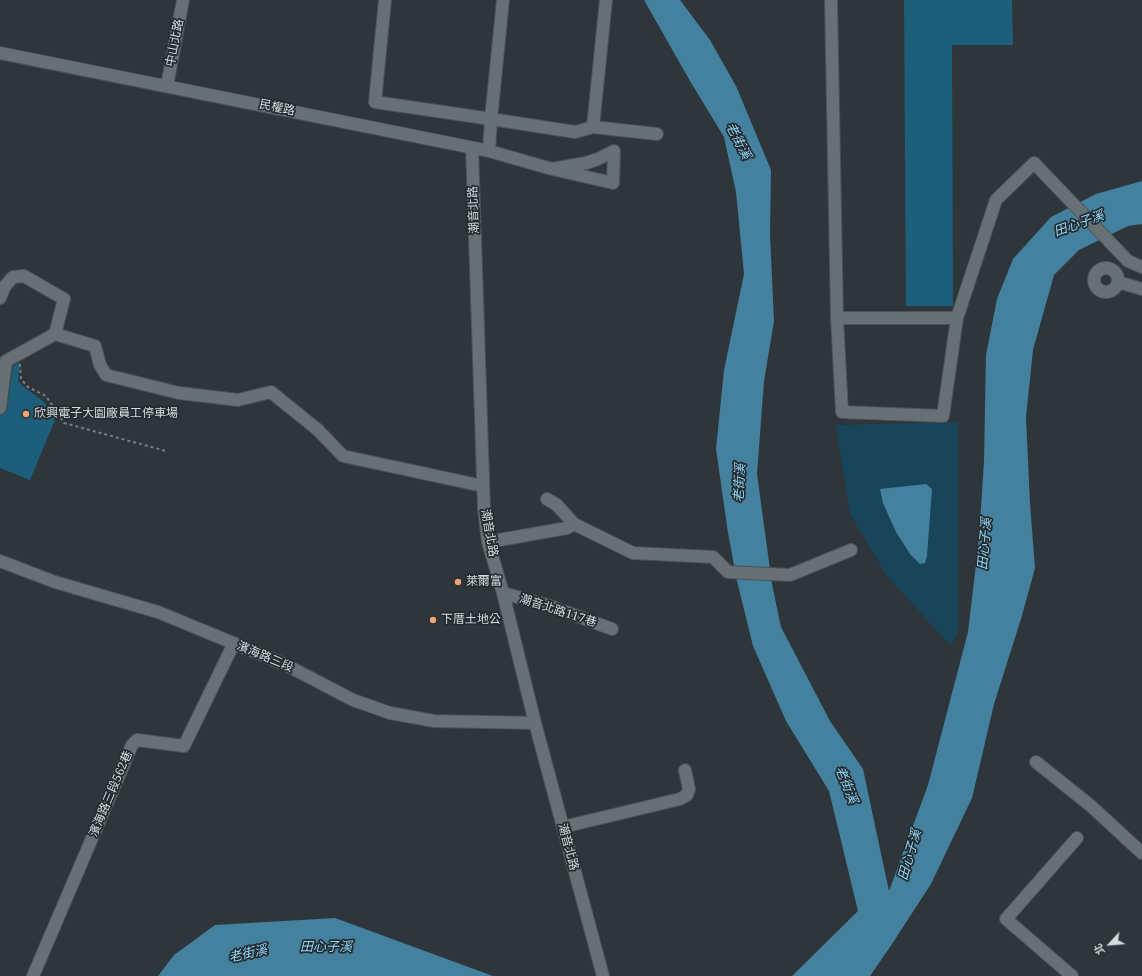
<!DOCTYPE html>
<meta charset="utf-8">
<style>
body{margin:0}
#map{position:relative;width:1142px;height:976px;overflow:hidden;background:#2e363b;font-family:"Noto Serif","Noto Sans TC",serif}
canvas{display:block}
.north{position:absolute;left:1090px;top:924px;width:40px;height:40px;-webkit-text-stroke:3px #252c30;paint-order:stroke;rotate:244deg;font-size:11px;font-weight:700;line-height:16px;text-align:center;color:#d7dcdf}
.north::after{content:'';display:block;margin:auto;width:14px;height:18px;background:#d7dcdf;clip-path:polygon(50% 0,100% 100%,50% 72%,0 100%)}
</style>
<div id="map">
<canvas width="1142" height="976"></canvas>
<div class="north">北</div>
</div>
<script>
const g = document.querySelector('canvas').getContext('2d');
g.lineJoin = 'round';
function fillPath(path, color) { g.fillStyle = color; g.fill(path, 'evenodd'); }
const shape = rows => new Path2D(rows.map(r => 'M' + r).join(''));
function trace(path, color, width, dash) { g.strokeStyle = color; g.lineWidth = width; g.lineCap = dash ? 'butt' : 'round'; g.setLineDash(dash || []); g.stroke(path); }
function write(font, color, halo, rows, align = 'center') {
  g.font = font + ' "Noto Serif","Noto Sans TC",serif'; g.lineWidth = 3.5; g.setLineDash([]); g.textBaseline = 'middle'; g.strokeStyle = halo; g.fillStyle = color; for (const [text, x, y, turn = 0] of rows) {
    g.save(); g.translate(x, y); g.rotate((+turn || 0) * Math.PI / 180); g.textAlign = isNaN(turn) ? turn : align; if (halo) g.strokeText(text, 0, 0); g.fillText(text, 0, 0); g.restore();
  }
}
const green = shape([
 [958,422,958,631,951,646,887,576,850,514,836,425]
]);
const water = shape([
 [644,0,680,0,710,40,736,86,771,170,770,234,774,321,764,381,757,474,772,584,781,627,830,721,863,769,889,891,928,785,968,632,979,539,984,461,986,355,997,299,1013,259,1051,217,1096,194,1142,181,1142,224,1128,226,1079,250,1054,275,1033,350,1026,417,1030,504,1035,568,1021,619,994,704,972,798,931,884,890,947,870,976,792,976,858,911,829,791,786,721,753,646,737,581,728,533,716,449,724,370,744,274,736,192,724,137,690,81],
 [926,484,932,489,927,556,925,563,920,564,910,554,896,532,883,503,880,489],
 [335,918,493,976,158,976,174,955,215,925]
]);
const building = shape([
 [904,0,1012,0,1013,45,952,45,953,306,906,306],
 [20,362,18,381,24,387,44,402,55,420,30,480,0,468,0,415,6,413,7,409,13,366]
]);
const path = shape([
 [20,364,21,379,28,387,46,396,64,423,166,451]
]);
const minor = shape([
 [385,0,375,102,491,119,575,132,593,127,657,134],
 [831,0,837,318,842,412,943,416,957,318,996,200,1034,163,1128,261,1142,267],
 [0,53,489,151,552,169,613,183,614,151,598,159,586,163,552,169],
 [167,86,183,0],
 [593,127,606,0],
 [472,148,484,508,488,542,503,593,535,723,603,976],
 [489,151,491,119,503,0],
 '1094 280a12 12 0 1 1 24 0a12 12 0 1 1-24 0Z',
 [1118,282,1142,289],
 [0,298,5,286,13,277,24,276,64,299,55,334],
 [837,318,957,318],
 [55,334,95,346,100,365,106,375,179,393,238,400,271,392,318,430,343,456,483,486],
 [0,408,6,361,55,334],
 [547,499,557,505,574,524,633,553,713,557,728,572,790,575,851,550],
 [488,542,567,528,574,524],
 [0,561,55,582,158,612,284,664,353,700,390,713,434,721,535,723],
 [503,593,550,606,612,629],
 [1036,762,1091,806,1142,853],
 [563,827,680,799,687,795,689,789,685,770],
 [33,976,132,745,137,740,184,746,234,643],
 [1072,976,1006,919,1077,838]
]);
const markers = [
 [26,414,4,"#efa377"],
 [458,582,4,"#efa377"],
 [433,620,4,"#efa377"]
];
const streetNames = [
 ["中山北路",175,43,-79],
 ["民權路",277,108,12],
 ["潮音北路",474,210,-92],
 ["潮音北路",489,533,80],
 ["潮音北路117巷",558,611,18],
 ["濱海路三段",265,657,23],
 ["濱海路三段562巷",111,794,-67],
 ["潮音北路",568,847,75]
];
const poiNames = [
 ["欣興電子大園廠員工停車場",34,414],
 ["萊爾富",466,582],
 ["下厝土地公",441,620]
];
const waterNames = [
 ["老街溪",738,141,63],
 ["田心子溪",1079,224,-20],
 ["老街溪",740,483,-87],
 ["田心子溪",985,544,-85],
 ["老街溪",846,785,68],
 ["田心子溪",910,855,-74],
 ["田心子溪",326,947],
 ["老街溪",248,954,-13]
];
fillPath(green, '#184559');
fillPath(water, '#43819e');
fillPath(building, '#1d5e7a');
trace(minor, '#4c5357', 14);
trace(path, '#798084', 2, [3, 3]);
trace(minor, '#677074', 12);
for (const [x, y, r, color] of markers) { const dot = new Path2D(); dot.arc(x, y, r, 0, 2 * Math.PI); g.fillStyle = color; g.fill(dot); trace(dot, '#252c30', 1.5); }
write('12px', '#d7dcdf', '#252c30', streetNames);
write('12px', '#d7dcdf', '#252c30', poiNames, 'left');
write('italic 13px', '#91d8fb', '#252c30', waterNames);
</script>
